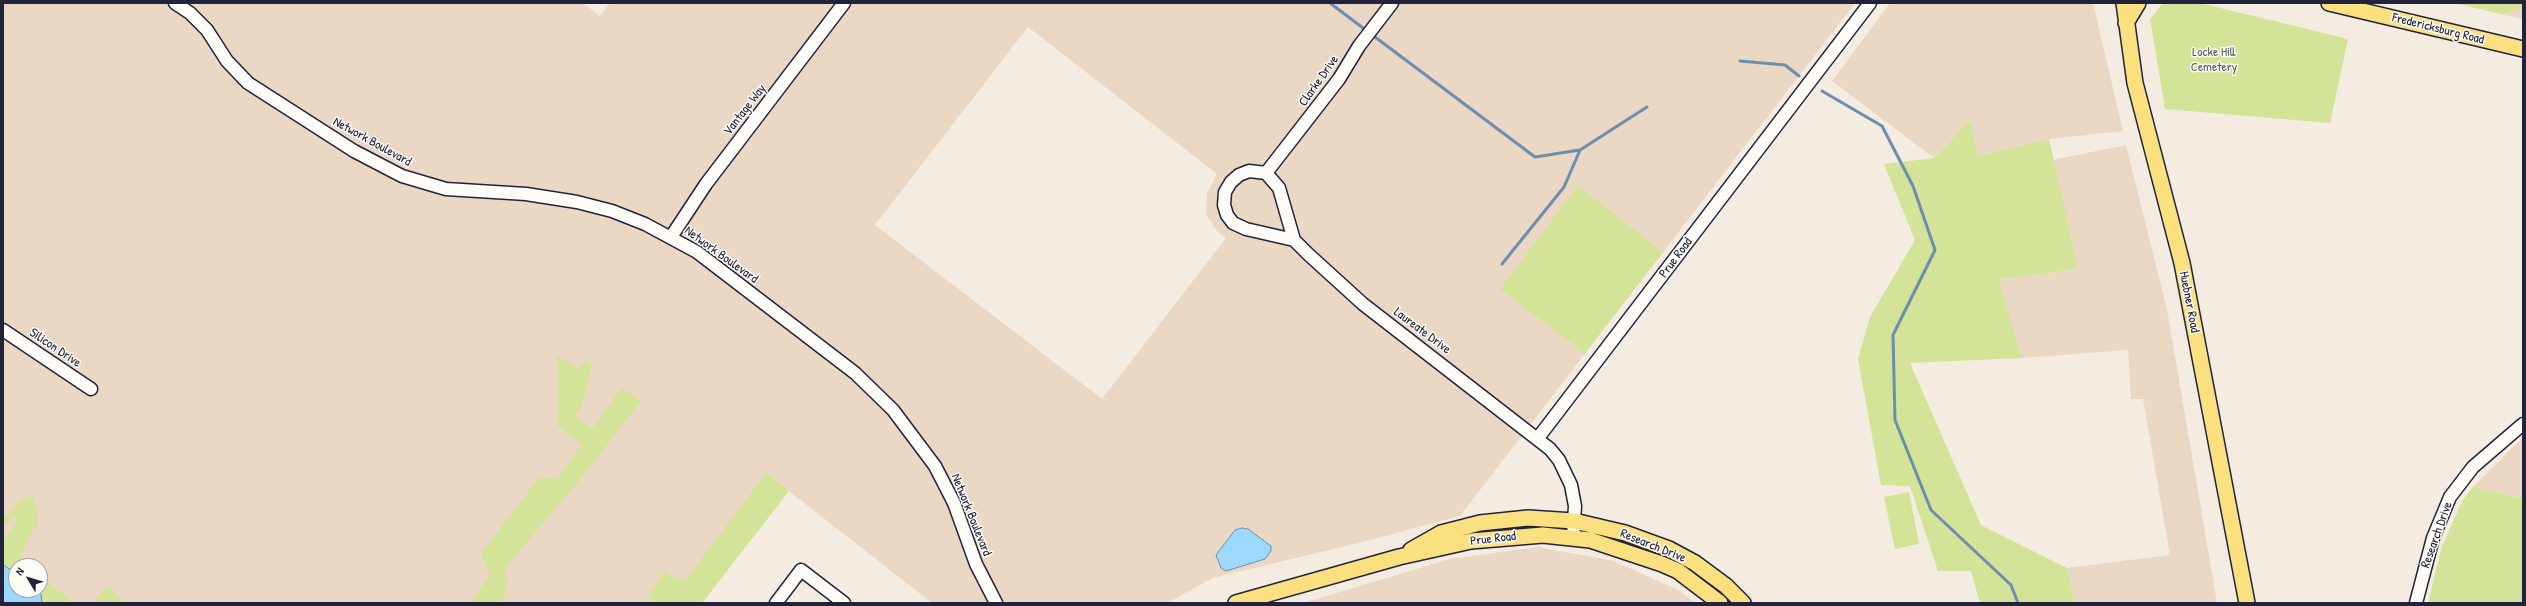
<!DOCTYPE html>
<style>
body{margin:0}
#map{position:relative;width:2526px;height:606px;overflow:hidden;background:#f4ece0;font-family:"Patrick Hand",sans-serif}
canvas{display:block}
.frame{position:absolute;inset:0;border:4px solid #22223b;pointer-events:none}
.north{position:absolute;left:8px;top:558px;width:40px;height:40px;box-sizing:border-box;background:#fdfcf7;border:1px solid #a5a5ac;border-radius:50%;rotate:308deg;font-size:11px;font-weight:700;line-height:16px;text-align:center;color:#22223b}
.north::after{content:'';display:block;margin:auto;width:14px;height:18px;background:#22223b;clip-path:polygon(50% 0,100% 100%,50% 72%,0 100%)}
</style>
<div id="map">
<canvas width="2526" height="606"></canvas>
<div class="frame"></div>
<div class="north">N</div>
</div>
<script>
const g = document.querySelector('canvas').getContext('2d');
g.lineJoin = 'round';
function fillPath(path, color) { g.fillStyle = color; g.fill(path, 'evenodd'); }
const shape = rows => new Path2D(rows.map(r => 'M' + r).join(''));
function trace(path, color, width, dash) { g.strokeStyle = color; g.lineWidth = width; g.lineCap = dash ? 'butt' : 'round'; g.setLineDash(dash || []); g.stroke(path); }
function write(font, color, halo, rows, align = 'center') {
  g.font = font + ' "Patrick Hand",sans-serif'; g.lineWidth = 3; g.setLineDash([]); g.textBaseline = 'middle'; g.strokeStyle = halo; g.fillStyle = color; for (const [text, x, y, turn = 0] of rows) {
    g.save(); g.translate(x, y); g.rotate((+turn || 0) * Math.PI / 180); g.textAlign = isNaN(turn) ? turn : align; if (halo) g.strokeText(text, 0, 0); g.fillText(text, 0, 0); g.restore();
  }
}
const built = shape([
 [3,3,583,3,600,16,610,3,1855,3,1460,516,1362,542,1213,578,1167,603,932,603,789,491,702,603,3,603],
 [1028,27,1217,174,1207,193,1206,214,1216,230,1226,238,1102,399,875,225],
 [16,566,40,566,40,590,16,590],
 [1890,3,2093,3,2123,131,2049,139,1977,156,1970,120,1934,158,1832,81],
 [2455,3,2523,3,2523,19,2501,14],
 [2126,145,2167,309,2217,603,2075,603,2067,568,2170,555,2143,399,2131,399,2128,350,2022,358,1999,280,2078,269,2053,160],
 [2523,439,2523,499,2474,486,2514,446],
 [1538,547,1614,561,1680,591,1695,603,1303,603,1450,559]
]);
const green = shape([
 [2163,3,2200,3,2348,39,2330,123,2165,109,2150,19],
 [2455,3,2523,3,2523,7,2501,14],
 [1970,120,1978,156,2049,139,2078,269,1999,280,2022,358,1910,363,1981,525,2067,568,2075,603,1980,603,1971,571,1938,571,1910,486,1881,485,1858,359,1870,317,1915,240,1884,164,1934,158],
 [1578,186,1663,252,1585,353,1500,289],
 [557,356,579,369,586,360,592,365,583,404,575,415,592,429,621,388,641,401,578,482,510,562,504,573,507,589,502,603,470,603,490,575,481,553,539,478,559,477,581,445,557,425],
 [766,473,789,491,702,603,650,603,648,596,664,572,684,582],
 [2474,486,2523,499,2523,603,2428,603,2441,549,2462,501],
 [1909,492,1919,544,1895,549,1884,497],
 [30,496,34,498,38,524,30,534,20,560,27,566,16,566,16,590,40,590,40,576,74,603,3,603,3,542,17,520,13,517,3,526,3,519,22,499],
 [104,588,109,588,122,600,121,603,93,603]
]);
const water = shape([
 [1242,528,1248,529,1271,546,1271,551,1265,559,1226,571,1221,568,1216,555,1235,530,1242,528],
 [3,565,16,573,16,590,37,590,41,594,42,603,3,603,3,565]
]);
const stream = shape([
 [1330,3,1367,31],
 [1371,34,1535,157,1580,150,1647,107],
 [1740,61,1785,65,1799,76],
 [1822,91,1882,126,1913,186,1935,250,1893,335,1895,420,1931,510,2011,585,2018,603],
 [1502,264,1564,187,1580,150]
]);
const minor = shape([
 [175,3,190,13,207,30,227,61,248,83,354,151,402,176,446,189,526,194,577,202,612,211,645,224,697,252,855,373,893,410,935,466,954,503,976,564,996,603],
 [1266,173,1339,79,1359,46,1392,3],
 [671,237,706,184,844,3],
 [1294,240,1246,229,1233,223,1227,215,1224,205,1225,192,1231,182,1239,175,1249,171,1266,173,1279,188,1294,240,1308,254,1363,304,1550,449,1559,460,1571,485,1575,506,1573,537],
 [3,330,91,389],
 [1538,438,1870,3],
 [776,603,801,570,844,603],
 [2416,603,2433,538,2450,497,2473,467,2523,424]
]);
const major = shape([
 [2124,3,2135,83,2182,263,2247,603],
 [2329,3,2523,49],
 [2126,23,2138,3],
 [1411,550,1441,533,1480,523,1528,518,1574,521,1625,533,1669,549,1695,563,1726,586,1743,603],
 [1236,603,1399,557,1471,541,1543,535,1590,540,1662,564,1678,571,1720,603]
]);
const streetNames = [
 ["Fredericksburg Road",2438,29,14],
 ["Clarke Drive",1319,81,-55],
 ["Vantage Way",745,110,-52],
 ["Network Boulevard",372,142,29],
 ["Network Boulevard",721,255,36],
 ["Prue Road",1676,258,-53],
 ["Huebner Road",2189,302,79],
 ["Laureate Drive",1422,331,37],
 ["Silicon Drive",55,348,34],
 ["Network Boulevard",971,515,68],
 ["Research Drive",2437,535,-70],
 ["Prue Road",1493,539,-7],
 ["Research Drive",1653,546,22]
];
const parkNames = [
 ["Locke Hill",2214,53],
 ["Cemetery",2214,68]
];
fillPath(built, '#ead8c4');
fillPath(green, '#d3e498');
fillPath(water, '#9dd8fe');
trace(water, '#6c8fb0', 1);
trace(stream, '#6c8fb0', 3);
trace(minor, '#22223b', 15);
trace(major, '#22223b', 18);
trace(minor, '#fdfcf7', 12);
trace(major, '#fbe080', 15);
write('13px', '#22223b', '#fdfcf7', streetNames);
write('13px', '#575c57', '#fdfcf7', parkNames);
</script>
